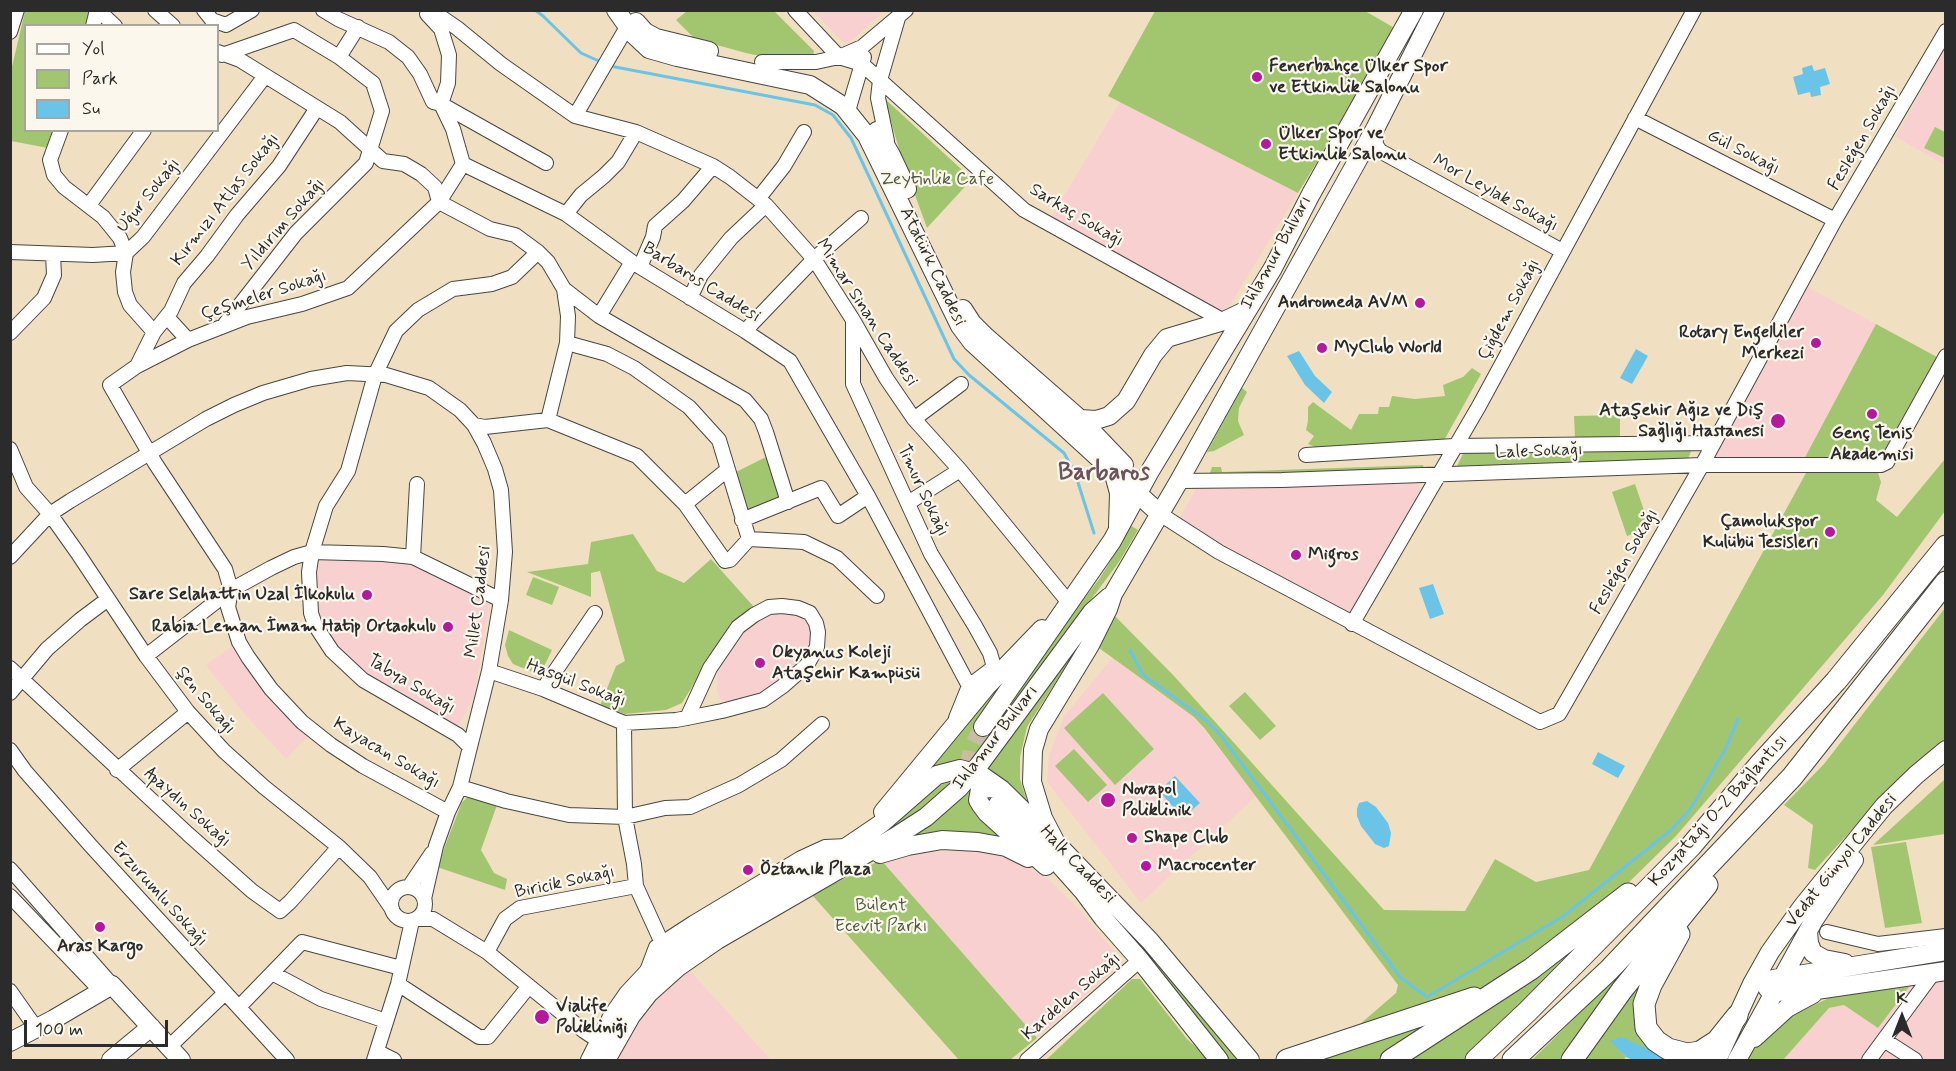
<!DOCTYPE html>
<meta charset="utf-8">
<style>
body{margin:0}
#map{position:relative;width:1956px;height:1071px;overflow:hidden;background:#f0e0c1;font-family:Mynerve,sans-serif}
canvas{display:block}
.frame{position:absolute;inset:0;border:12px solid #2b2b2b;pointer-events:none}
.legend{position:absolute;left:24px;top:24px;width:195px;height:108px;box-sizing:border-box;background:#fbf7ec;border:2px solid #a8a59f;margin:0;padding:8px 10px;list-style:none;font-size:18px;color:#2b2b2b}
.legend li{display:flex;align-items:center;gap:12px;height:30px}
.legend b{width:30px;border:2px solid #a8a59f}
.north{position:absolute;left:1872px;top:987px;width:60px;height:60px;-webkit-text-stroke:4px #fbf7ec;paint-order:stroke;rotate:0deg;font-size:16px;font-weight:700;line-height:24px;text-align:center;color:#2b2b2b}
.north::after{content:'';display:block;margin:auto;width:21px;height:27px;background:#2b2b2b;clip-path:polygon(50% 0,100% 100%,50% 72%,0 100%)}
.scale{position:absolute;left:24px;top:1020px;width:144px;height:27px;box-sizing:border-box;border:3px solid #2b2b2b;border-top:0;padding-left:8px;font-size:18px;line-height:21px;white-space:nowrap;color:#2b2b2b;-webkit-text-stroke:4px #fbf7ec;paint-order:stroke}
</style>
<div id="map">
<canvas width="1956" height="1071"></canvas>
<div class="frame"></div>
<ul class="legend">
<li><b style="height:8px;background:#fff"></b>Yol</li>
<li><b style="height:16px;background:#a2c670"></b>Park</li>
<li><b style="height:16px;background:#69c4e7"></b>Su</li>
</ul>
<div class="north">K</div>
<div class="scale">100 m</div>
</div>
<script>
const g = document.querySelector('canvas').getContext('2d');
g.lineJoin = 'round';
function fillPath(path, color) { g.fillStyle = color; g.fill(path, 'evenodd'); }
const shape = rows => new Path2D(rows.map(r => 'M' + r).join(''));
function trace(path, color, width, dash) { g.strokeStyle = color; g.lineWidth = width; g.lineCap = dash ? 'butt' : 'round'; g.setLineDash(dash || []); g.stroke(path); }
function write(font, color, halo, rows, align = 'center') {
  g.font = font + ' Mynerve,sans-serif'; g.lineWidth = 4.5; g.setLineDash([]); g.textBaseline = 'middle'; g.strokeStyle = halo; g.fillStyle = color; for (const [text, x, y, turn = 0] of rows) {
    g.save(); g.translate(x, y); g.rotate((+turn || 0) * Math.PI / 180); g.textAlign = isNaN(turn) ? turn : align; if (halo) g.strokeText(text, 0, 0); g.fillText(text, 0, 0); g.restore();
  }
}
const built = shape([
 [813,11,884,11,846,45],
 [1945,48,1945,165,1896,137],
 [1120,102,1298,193,1230,305,1219,313,1051,218],
 [1807,287,1876,324,1802,463,1710,461],
 [1418,482,1420,491,1348,616,1178,521,1197,487],
 [319,557,402,560,491,598,474,696,460,724,455,727,367,677,332,645,316,610],
 [771,613,801,614,806,619,815,632,812,642,803,657,788,673,761,694,728,703,720,699,717,690,718,669,744,630],
 [234,645,310,734,286,759,242,711,206,665],
 [1112,658,1194,717,1256,796,1141,903,1047,782,1049,755,1064,717],
 [952,851,979,851,1013,859,1048,879,1078,908,1123,962,1037,1038,881,860,897,860,926,852],
 [690,971,771,1060,617,1060,636,1025,655,997],
 [1945,973,1945,1060,1783,1060,1829,1008,1844,1005]
]);
const green = shape([
 [25,11,90,11,86,25,26,26,26,130,55,131,48,148,11,141,11,71],
 [687,11,774,11,814,51,813,57,774,59,746,53,695,39,676,20],
 [1155,11,1365,11,1398,30,1298,193,1108,96],
 [884,98,972,179,927,228,903,162],
 [1935,127,1945,132,1945,158,1924,148],
 [1876,324,1937,357,1879,460,1802,463],
 [1472,368,1481,374,1442,444,1317,448,1308,444,1314,436,1306,430,1308,421,1308,407,1313,402,1351,430,1359,414,1378,414,1379,407,1389,407,1392,396,1415,399,1445,396,1443,385,1463,377],
 [1242,388,1247,392,1239,408,1238,421,1244,435,1214,451,1207,452],
 [1620,415,1620,438,1575,439,1574,416],
 [1693,447,1687,461,1457,466,1464,452],
 [770,455,785,502,747,516,732,474],
 [1945,459,1945,511,1883,595,1676,836,1619,892,1532,963,1488,986,1344,1038,1396,993,1398,985,1205,729,1194,717,1099,648,1115,616,1174,676,1384,910,1465,911,1495,859,1536,882,1589,870,1806,473,1878,473,1881,482,1876,500,1897,517],
 [1423,465,1424,469,1209,476,1212,467,1221,467,1222,472],
 [1635,484,1650,528,1627,536,1612,492],
 [1128,524,1138,530,1119,562,967,766,924,772,1020,661,1043,652,1100,578,1116,552],
 [633,534,657,571,684,583,711,559,754,607,730,626,682,703,666,710,625,714,600,706,616,666,625,661,600,571,591,573,591,597,527,572,588,564,591,542],
 [533,577,559,587,552,605,526,595],
 [1945,608,1945,742,1881,798,1815,870,1808,868,1813,825,1784,805,1824,764],
 [1091,627,1027,727,1020,757,1020,779,1030,811,983,771,999,754],
 [509,630,552,650,540,675,513,664,508,656,505,645],
 [1245,692,1276,726,1260,740,1229,706],
 [1103,693,1154,749,1115,785,1064,728],
 [1074,749,1107,785,1088,802,1055,766],
 [974,779,977,786,1008,840,900,843],
 [1944,780,1945,834,1873,845],
 [955,781,913,816,874,842,873,839,936,786],
 [468,797,497,805,481,850,494,873,507,879,505,890,437,867,462,802],
 [1906,842,1922,923,1885,928,1871,847],
 [881,860,1037,1038,1010,1060,959,1060,812,895],
 [1088,888,1100,896,1240,1060,1230,1060,1223,1053],
 [1604,922,1580,953,1464,1060,1404,1060],
 [1642,952,1561,1060,1532,1060],
 [1132,979,1140,979,1187,1039,1210,1060,1048,1060,1047,1059],
 [1634,983,1646,984,1652,1043,1713,1051,1708,1060,1673,1060,1611,1041,1626,1057,1623,1060,1577,1060],
 [1912,983,1878,1028,1844,1005,1829,1008,1783,1060,1746,1060,1751,1051,1792,1015,1829,998],
 [1450,1015,1452,1017,1378,1060,1317,1060]
]);
const water = shape([
 [1812,65,1814,71,1825,68,1830,84,1820,87,1821,95,1811,97,1810,92,1798,95,1793,77,1803,74,1802,68],
 [1636,349,1648,356,1632,384,1620,378],
 [1299,351,1315,376,1332,392,1324,403,1305,385,1287,356],
 [1433,584,1444,614,1430,619,1419,588],
 [1598,752,1625,766,1618,778,1592,764],
 [1175,776,1200,803,1183,818,1159,791],
 [1367,801,1376,807,1388,823,1391,833,1389,846,1384,848,1375,844,1361,826,1357,816,1357,809,1359,803],
 [1621,1037,1673,1060,1633,1060,1626,1057,1610,1041]
]);
const stream = shape([
 [535,10,543,16,581,53,601,62],
 [610,66,815,105,833,115,851,138,954,359,969,375,1064,453,1075,473,1094,533],
 [1130,650,1143,675,1207,721,1222,737,1401,978,1427,997,1562,917,1670,831,1688,812,1697,798,1726,748,1738,719]
]);
const majorTunnel = shape([
 [983,727,972,749,969,765,973,777,985,792,998,804]
]);
const minor = shape([
 [98,10,115,26],
 [155,10,173,26],
 [204,10,212,20,226,25,252,10],
 [323,10,338,19,389,42,408,57,420,74,433,102,441,104,546,163],
 [431,10,457,28,501,64,575,116,636,132,713,166,730,177,766,205,814,259,853,320,886,378,914,419,960,470,1070,604],
 [795,10,839,57,862,64,1024,210,1224,321],
 [427,14,441,29,449,55,448,83,441,104],
 [93,26,97,10],
 [10,32,17,10],
 [218,52,240,60,340,122,383,161,404,164,421,174,435,187,439,202,490,229,515,235,538,252,548,262,564,289,599,316,745,400,761,419,766,432,788,502],
 [222,55,294,30,339,57,373,83,382,111,366,163,296,233,225,324],
 [339,57,358,27],
 [762,62,816,62,839,57,862,47,906,10],
 [441,104,453,129,463,164,566,214,632,262,745,331,790,361,868,496,969,686],
 [848,111,864,57],
 [575,116,627,27,634,22],
 [1635,118,1835,220],
 [1375,129,1376,145,1380,151,1562,251],
 [61,130,50,160,54,175,64,187,103,217,120,238,126,253,123,272,125,292,130,305,154,332],
 [887,141,878,98,880,80,898,18],
 [758,199,784,166,804,132],
 [89,205,144,130],
 [566,214,581,195,604,176,618,162,636,132],
 [10,252,93,255,126,253,143,237,265,76],
 [640,267,653,237,655,226,683,201,713,166],
 [690,298,701,275,731,238,766,205],
 [599,316,632,262],
 [167,317,188,340],
 [853,322,853,384,931,554,975,626,990,653,994,667],
 [745,331,814,259,861,218],
 [10,333,44,298,54,275,53,254],
 [567,343,607,354,634,368,689,407,719,440,749,539,804,542,837,558,877,596],
 [137,366,154,332,171,311,184,283,207,256,237,215,279,166,317,108],
 [914,419,961,384],
 [548,420,567,343,568,316,564,289],
 [474,425,485,427,548,420,637,456,685,504,727,470],
 [10,449,26,487,50,514,77,552,146,656,188,712,224,751,264,787,339,847,370,877,392,909],
 [1306,455,1454,446,1712,443],
 [1179,481,1282,480,1702,465,1881,465,1887,462,1946,356],
 [908,503,960,470],
 [685,504,725,561,730,560,749,539],
 [1160,514,1219,552,1540,722,1559,714,1702,465,1835,220,1946,31],
 [742,520,821,488,838,516,868,496],
 [10,557,50,514,70,501,206,419,234,405,263,393,311,379,347,373,386,375,429,388,460,410,474,425,484,443,495,469,501,490,505,552,501,600,489,671,460,787,448,812,436,846,424,899],
 [413,557,417,484],
 [1352,624,1479,406,1694,10],
 [146,656,231,590,271,568,294,557,312,552,383,554,413,557,501,600],
 [10,668,188,834,252,891,280,911,290,902,339,847],
 [489,671,543,689,624,723,676,720,687,718,722,711,763,700,783,686,807,665,817,647,818,632,816,623,810,613,798,608,782,606,769,607,754,615,738,627,710,668,687,718],
 [543,689,595,613],
 [10,693,47,649,80,620,108,599],
 [956,718,969,686,994,667,1001,671],
 [624,723,625,817,634,864,636,886,662,943],
 [470,747,458,735,363,680,332,651,315,625,311,613,309,572,312,552,326,506,348,471,375,375,396,331,418,310,453,289,492,284,512,277,538,252],
 [10,750,25,771,91,846,287,1060],
 [117,770,188,712],
 [460,787,506,801,569,815,625,817,665,808,690,807,739,785,781,760,822,724],
 [448,812,363,766,331,745,302,722,271,689,248,657,239,642,228,607,231,590,225,569,155,463,110,385,137,366,188,340,247,317,302,304,348,288,439,202,463,164],
 [10,869,112,985],
 [409,887,432,853],
 '391 904a17 17 0 1 1 34 0a17 17 0 1 1-34 0Z',
 [10,896,102,992],
 [417,919,433,919,487,952,584,1031,599,1041],
 [1827,932,1878,944,1946,936],
 [487,952,505,919,520,908,636,886],
 [647,971,656,947,693,923,801,858,825,847,847,846],
 [272,973,321,999,386,1021],
 [398,984,479,1037,488,1037,529,986],
 [10,991,36,1028],
 [239,1007,302,942,401,968],
 [1884,1040,1915,1060],
 [169,1047,225,993],
 [378,1052,394,1060],
 [374,1060,398,984,412,921],
 [1027,1060,1140,960],
 [1869,1060,1934,972]
]);
const major = shape([
 [616,10,633,34,649,49,677,57,810,85,843,106,867,136,960,326,972,342,1160,514],
 [636,22,645,32,656,38,709,51],
 [877,131,891,155,907,189],
 [963,309,972,323,985,336,1080,419,1124,465],
 [1080,419,1096,420,1109,416,1126,401,1153,355,1167,338,1224,321,1245,311],
 [1113,471,1119,493,1118,527],
 [983,727,1112,541,1150,471,1273,268,1311,194,1414,10],
 [1001,789,990,788,980,789,978,800,981,805,987,813,1046,866],
 [998,804,1050,854,1083,891,1103,918,1140,960,1219,1060],
 [883,812,987,686,1042,629],
 [1056,843,1043,818,1032,782,1033,750,1039,729,1090,645,1108,609,1113,594,1179,481,1375,129,1435,10],
 [880,854,908,846,942,840,978,842,1006,847,1028,858],
 [1808,931,1809,943,1813,953,1824,959,1845,963],
 [1773,979,1946,951],
 [1765,984,1768,989,1773,991,1796,993,1946,971],
 [1754,1038,1787,1008,1813,994],
 [10,1042,54,1019,112,985,181,1060],
 [111,1060,151,1027],
 [590,1060,612,1017,628,994,656,964,673,950,723,916,802,874,848,846,882,823,937,775,960,769,981,775,1001,789,1056,843,1150,941,1250,1060],
 [606,1060,631,1016,649,993,678,967,717,940,895,837,926,817,959,788,979,765,1092,612,1109,597],
 [1717,1060,1752,984,1770,952,1802,907,1884,806,1916,775,1946,750],
 [1737,1060,1814,920,1854,860]
]);
const highway = shape([
 [1679,934,1651,985,1644,1004,1646,1028,1656,1041,1668,1049,1687,1054,1700,1052,1717,1041,1737,1016],
 [1287,1060,1474,998],
 [1391,1060,1531,969,1628,894],
 [1476,1060,1528,1011,1691,846,1761,763,1836,681,1946,546],
 [1513,1060,1609,970,1792,777,1946,582],
 [1572,1060,1622,990,1707,885]
]);
const markers = [
 [1257,77,6,"#b5179e"],
 [1266,144,6,"#b5179e"],
 [1420,303,6,"#b5179e"],
 [1816,343,6,"#b5179e"],
 [1322,348,6,"#b5179e"],
 [1872,414,6,"#b5179e"],
 [1778,421,8,"#b5179e"],
 [1830,532,6,"#b5179e"],
 [1296,555,6,"#b5179e"],
 [367,595,6,"#b5179e"],
 [448,627,6,"#b5179e"],
 [760,663,6,"#b5179e"],
 [1108,800,8,"#b5179e"],
 [1132,838,6,"#b5179e"],
 [1146,866,6,"#b5179e"],
 [748,870,6,"#b5179e"],
 [100,927,6,"#b5179e"],
 [542,1017,8,"#b5179e"]
];
const poiNames = [
 ["Fenerbahçe Ülker Spor",1269,67],
 ["ve Etkinlik Salonu",1269,88],
 ["Ülker Spor ve",1278,134],
 ["Etkinlik Salonu",1278,155],
 ["Andromeda AVM",1408,303,"right"],
 ["Rotary Engelliler",1804,333,"right"],
 ["Merkezi",1804,354,"right"],
 ["MyClub World",1334,348],
 ["Ataşehir Ağız ve Diş",1764,411,"right"],
 ["Sağlığı Hastanesi",1764,432,"right"],
 ["Genç Tenis",1872,434,"center"],
 ["Akademisi",1872,455,"center"],
 ["Çamolukspor",1818,522,"right"],
 ["Kulübü Tesisleri",1818,543,"right"],
 ["Migros",1308,555],
 ["Sare Selahattin Uzal İlkokulu",355,595,"right"],
 ["Rabia Leman İmam Hatip Ortaokulu",436,627,"right"],
 ["Okyanus Koleji",772,653],
 ["Ataşehir Kampüsü",772,674],
 ["Novapol",1122,790],
 ["Poliklinik",1122,811],
 ["Shape Club",1144,838],
 ["Macrocenter",1158,866],
 ["Öztanık Plaza",760,870],
 ["Aras Kargo",100,947,"center"],
 ["Vialife",556,1007],
 ["Polikliniği",556,1028]
];
const streetNames = [
 ["Fesleğen Sokağı",1863,138,-60],
 ["Gül Sokağı",1743,153,27],
 ["Mor Leylak Sokağı",1495,194,29],
 ["Uğur Sokağı",149,196,-51],
 ["Kırmızı Atlas Sokağı",226,200,-52],
 ["Sarkaç Sokağı",1076,216,31],
 ["Yıldırım Sokağı",284,225,-49],
 ["Ihlamur Bulvarı",1277,253,-61],
 ["Atatürk Caddesi",932,267,64],
 ["Barbaros Caddesi",701,283,32],
 ["Çeşmeler Sokağı",264,296,-18],
 ["Çiğdem Sokağı",1510,310,-62],
 ["Mimar Sinan Caddesi",866,313,57],
 ["Lale Sokağı",1539,452,-2],
 ["Timur Sokağı",922,491,65],
 ["Fesleğen Sokağı",1625,562,-60],
 ["Millet Caddesi",479,602,-83],
 ["Hasgül Sokağı",576,684,21],
 ["Tabya Sokağı",411,685,31],
 ["Şen Sokağı",205,701,50],
 ["Ihlamur Bulvarı",996,738,-52],
 ["Kayacan Sokağı",386,754,31],
 ["Apaydın Sokağı",187,808,42],
 ["Kozyatağı O-2 Bağlantısı",1719,811,-48],
 ["Vedat Günyol Caddesi",1842,861,-51],
 ["Halk Caddesi",1077,865,46],
 ["Biricik Sokağı",565,883,-12],
 ["Erzurumlu Sokağı",159,895,48],
 ["Kardelen Sokağı",1072,997,-41]
];
const parkNames = [
 ["Zeytinlik Cafe",937,180],
 ["Bülent",881,906],
 ["Ecevit Parkı",881,927]
];
const districtNames = [
 ["Barbaros",1104,474]
];
fillPath(built, '#f7d0cf');
fillPath(green, '#a2c670');
fillPath(water, '#69c4e7');
trace(stream, '#69c4e7', 3);
trace(majorTunnel, '#c9bca3', 18, [18, 9]);
trace(minor, '#494642', 16);
trace(major, '#494642', 20);
trace(highway, '#494642', 23);
trace(minor, '#fff', 14);
trace(major, '#fff', 18);
trace(highway, '#fff', 21);
for (const [x, y, r, color] of markers) { const dot = new Path2D(); dot.arc(x, y, r, 0, 2 * Math.PI); g.fillStyle = color; g.fill(dot); trace(dot, '#fbf7ec', 2); }
write('bold 18px', '#2b2b2b', '#fbf7ec', poiNames, 'left');
write('18px', '#2b2b2b', '#fbf7ec', streetNames);
write('18px', '#4f5a40', '#fbf7ec', parkNames);
write('bold 24px', '#6b525d', '#fbf7ec', districtNames);
</script>
